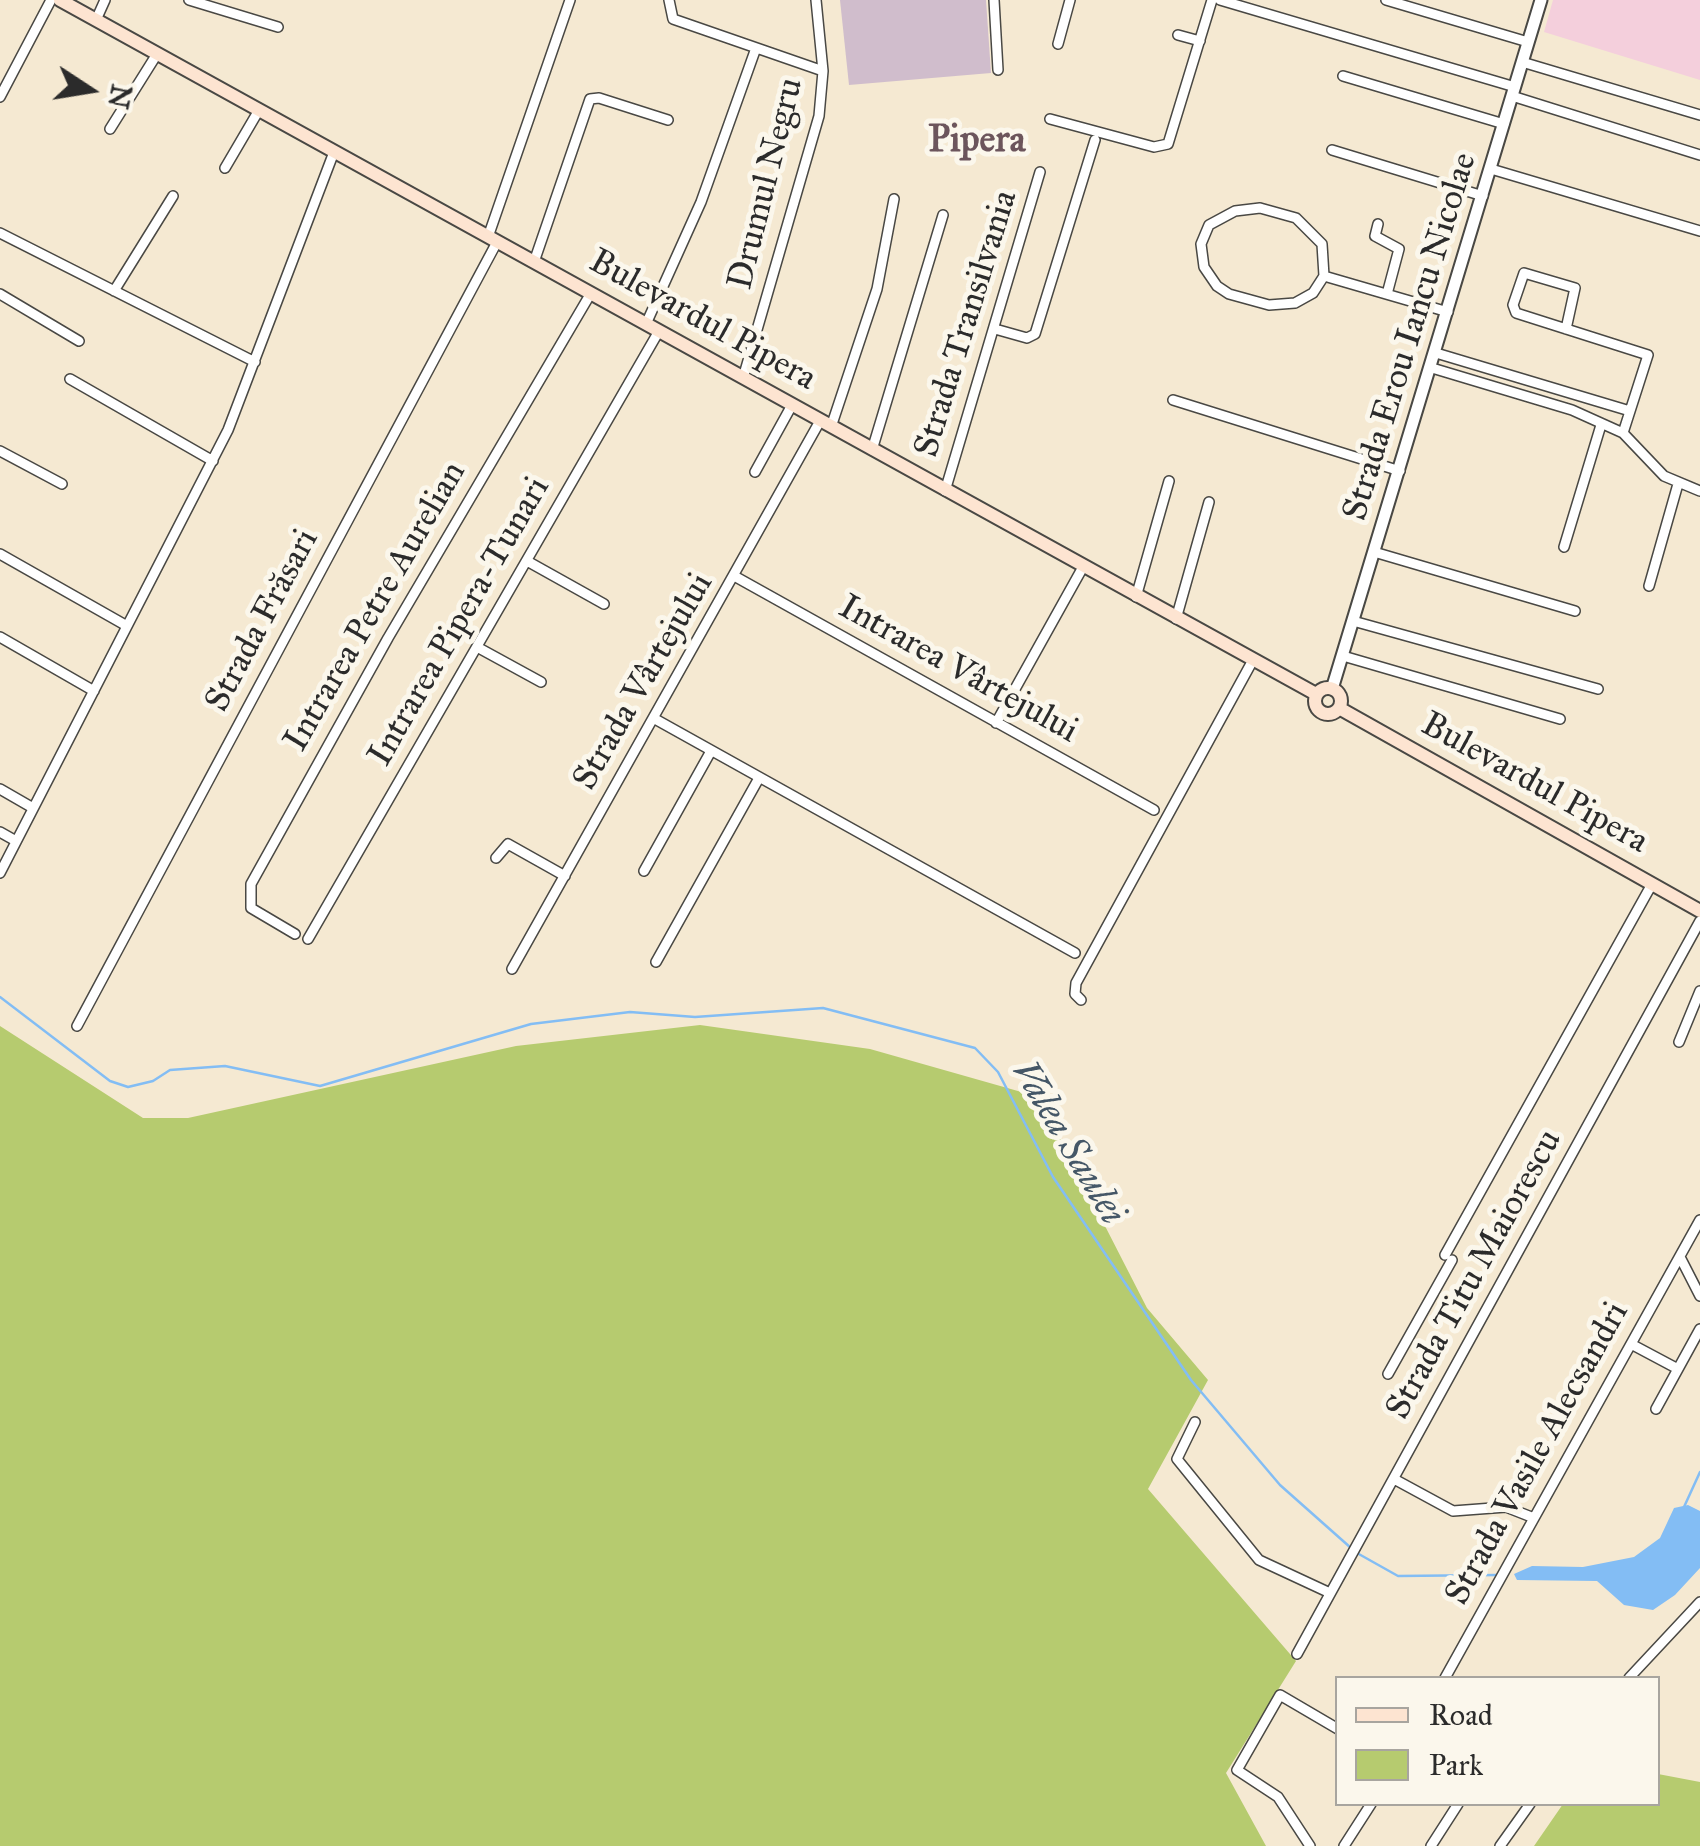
<!DOCTYPE html>
<meta charset="utf-8">
<style>
body{margin:0}
#map{position:relative;width:1700px;height:1846px;overflow:hidden;background:#f5e9d2;font-family:"IM FELL Great Primer",serif}
canvas{display:block}
.legend{position:absolute;left:1335px;top:1676px;width:325px;height:130px;box-sizing:border-box;background:#fbf7ec;border:2px solid #a8a59f;margin:0;padding:12px 18px;list-style:none;font-size:30px;color:#2b2b2b}
.legend li{display:flex;align-items:center;gap:20px;height:50px}
.legend b{width:50px;border:2px solid #a8a59f}
.north{position:absolute;left:40px;top:40px;width:100px;height:100px;-webkit-text-stroke:8px #fbf7ec;paint-order:stroke;rotate:102deg;font-size:28px;font-weight:700;line-height:40px;text-align:center;color:#2b2b2b}
.north::after{content:'';display:block;margin:auto;width:35px;height:45px;background:#2b2b2b;clip-path:polygon(50% 0,100% 100%,50% 72%,0 100%)}
</style>
<div id="map">
<canvas width="1700" height="1846"></canvas>
<ul class="legend">
<li><b style="height:12px;background:#fde4d1"></b>Road</li>
<li><b style="height:28px;background:#b6cb6f"></b>Park</li>
</ul>
<div class="north">N</div>
</div>
<script>
const g = document.querySelector('canvas').getContext('2d');
g.lineJoin = 'round';
function fillPath(path, color) { g.fillStyle = color; g.fill(path, 'evenodd'); }
const shape = rows => new Path2D(rows.map(r => 'M' + r).join(''));
function trace(path, color, width, dash) { g.strokeStyle = color; g.lineWidth = width; g.lineCap = dash ? 'butt' : 'round'; g.setLineDash(dash || []); g.stroke(path); }
function write(font, color, halo, rows, align = 'center') {
  g.font = font + ' "IM FELL Great Primer",serif'; g.lineWidth = 10; g.setLineDash([]); g.textBaseline = 'middle'; g.strokeStyle = halo; g.fillStyle = color; for (const [text, x, y, turn = 0] of rows) {
    g.save(); g.translate(x, y); g.rotate((+turn || 0) * Math.PI / 180); g.textAlign = isNaN(turn) ? turn : align; if (halo) g.strokeText(text, 0, 0); g.fillText(text, 0, 0); g.restore();
  }
}
const built = shape([
 [1553,0,1700,0,1700,80,1544,32]
]);
const industrial = shape([
 [840,0,986,0,991,73,849,85]
]);
const green = shape([
 [700,1025,870,1049,1039,1097,1147,1308,1208,1380,1148,1489,1296,1661,1226,1773,1266,1846,0,1846,0,1026,143,1118,188,1118,516,1046],
 [1658,1774,1700,1782,1700,1846,1534,1846,1563,1804,1658,1804]
]);
const water = shape([
 [1688,1505,1700,1511,1700,1568,1675,1595,1653,1610,1624,1605,1597,1581,1517,1580,1514,1574,1532,1566,1583,1567,1634,1557,1660,1538,1674,1508]
]);
const stream = shape([
 [0,997,110,1081,128,1087,153,1081,170,1070,225,1066,320,1086,531,1024,630,1012,695,1017,823,1008,975,1048,998,1072,1053,1177,1191,1380,1280,1485,1351,1548],
 [1684,1507,1700,1472],
 [1357,1553,1398,1576,1497,1575]
]);
const minor = shape([
 [189,0,278,27],
 [669,0,673,19,823,71],
 [994,0,998,70],
 [1220,0,1515,87],
 [1386,0,1528,42],
 [96,20,105,0],
 [1178,35,1200,41],
 [1058,44,1070,0],
 [1522,62,1700,115],
 [1343,76,1504,124],
 [1512,96,1700,155],
 [0,97,51,0],
 [1050,119,1154,147,1168,144,1212,0],
 [110,129,157,54],
 [1332,150,1483,196],
 [225,168,259,110],
 [1491,169,1700,231],
 [1260,208,1296,218,1322,244,1324,276,1313,293,1295,303,1269,305,1229,294,1217,286,1204,267,1201,244,1209,225,1235,211,1260,208],
 [1378,224,1375,236,1399,249,1387,294],
 [0,233,255,362],
 [488,237,570,0],
 [534,262,590,99,599,98,668,120],
 [1324,276,1448,312],
 [114,291,173,196],
 [0,294,79,341],
 [646,324,701,202,756,48],
 [995,329,1027,338,1035,334,1095,140],
 [1566,329,1575,288,1524,273,1513,305,1516,313,1648,355,1623,433],
 [1436,353,1630,411],
 [1432,368,1572,410,1623,433,1664,476,1700,491],
 [743,378,819,116,823,71,816,0],
 [70,379,213,461],
 [1173,400,1400,471],
 [831,427,877,289,894,199],
 [872,450,943,215],
 [0,451,62,484],
 [755,472,792,405],
 [945,491,1040,172],
 [1564,547,1601,425],
 [1374,552,1575,611],
 [0,554,127,626],
 [527,561,604,604],
 [736,577,1154,810],
 [1649,586,1678,484],
 [1136,597,1169,481],
 [1176,619,1209,502],
 [1353,621,1598,689],
 [0,637,94,691],
 [477,647,541,682],
 [1343,656,1560,719],
 [655,719,1075,953],
 [996,723,1083,567],
 [0,789,33,808],
 [0,832,16,841],
 [496,858,508,844,565,876],
 [644,871,711,751],
 [0,873,228,430,334,152],
 [295,934,251,908,251,884,388,638,591,293],
 [308,939,659,331],
 [656,962,759,778],
 [512,969,820,421],
 [1081,1000,1075,994,1076,983,1253,660],
 [77,1026,497,242],
 [1679,1042,1700,991],
 [1445,1255,1652,884],
 [1680,1257,1700,1296],
 [1631,1344,1678,1369],
 [1388,1374,1452,1260],
 [1656,1409,1700,1329],
 [1195,1422,1177,1459,1259,1560,1330,1593],
 [1394,1479,1453,1511,1506,1507,1534,1518],
 [1297,1654,1700,921],
 [1445,1678,1700,1220],
 [1629,1678,1700,1602],
 [1310,1846,1278,1797,1237,1770,1280,1695,1338,1729],
 [1344,1846,1371,1804],
 [1431,1846,1458,1804],
 [1500,1846,1530,1804]
]);
const tertiary = shape([
 [1332,689,1541,0]
]);
const secondary = shape([
 [60,0,1316,694],
 '1315 701a13 13 0 1 1 26 0a13 13 0 1 1-26 0Z',
 [1339,708,1700,911]
]);
const streetNames = [
 ["Drumul Negru",767,184,-76],
 ["Bulevardul Pipera",702,321,29],
 ["Strada Transilvania",967,324,-73],
 ["Strada Erou Iancu Nicolae",1411,337,-73],
 ["Intrarea Petre Aurelian",376,607,-60],
 ["Strada Frăsari",263,621,-62],
 ["Intrarea Pipera-Tunari",460,622,-60],
 ["Intrarea Vârtejului",958,670,29],
 ["Strada Vârtejului",644,682,-60],
 ["Bulevardul Pipera",1534,784,29],
 ["Strada Titu Maiorescu",1475,1275,-61],
 ["Strada Vasile Alecsandri",1538,1454,-61]
];
const neighbourhoodNames = [
 ["Pipera",977,142]
];
const waterNames = [
 ["Valea Saulei",1067,1143,59]
];
fillPath(built, '#f4cfdc');
fillPath(industrial, '#d0bdcc');
fillPath(green, '#b6cb6f');
fillPath(water, '#83bdf4');
trace(stream, '#83bdf4', 2.5);
trace(minor, '#494844', 12);
trace(tertiary, '#494844', 15);
trace(secondary, '#494844', 16);
trace(minor, '#fff', 9);
trace(tertiary, '#fff', 11);
trace(secondary, '#fde4d1', 12);
write('35px', '#2b2b2b', '#fbf7ec', streetNames);
write('bold 38px', '#6c555c', '#fbf7ec', neighbourhoodNames);
write('italic 38px', '#455767', '#fbf7ec', waterNames);
</script>
